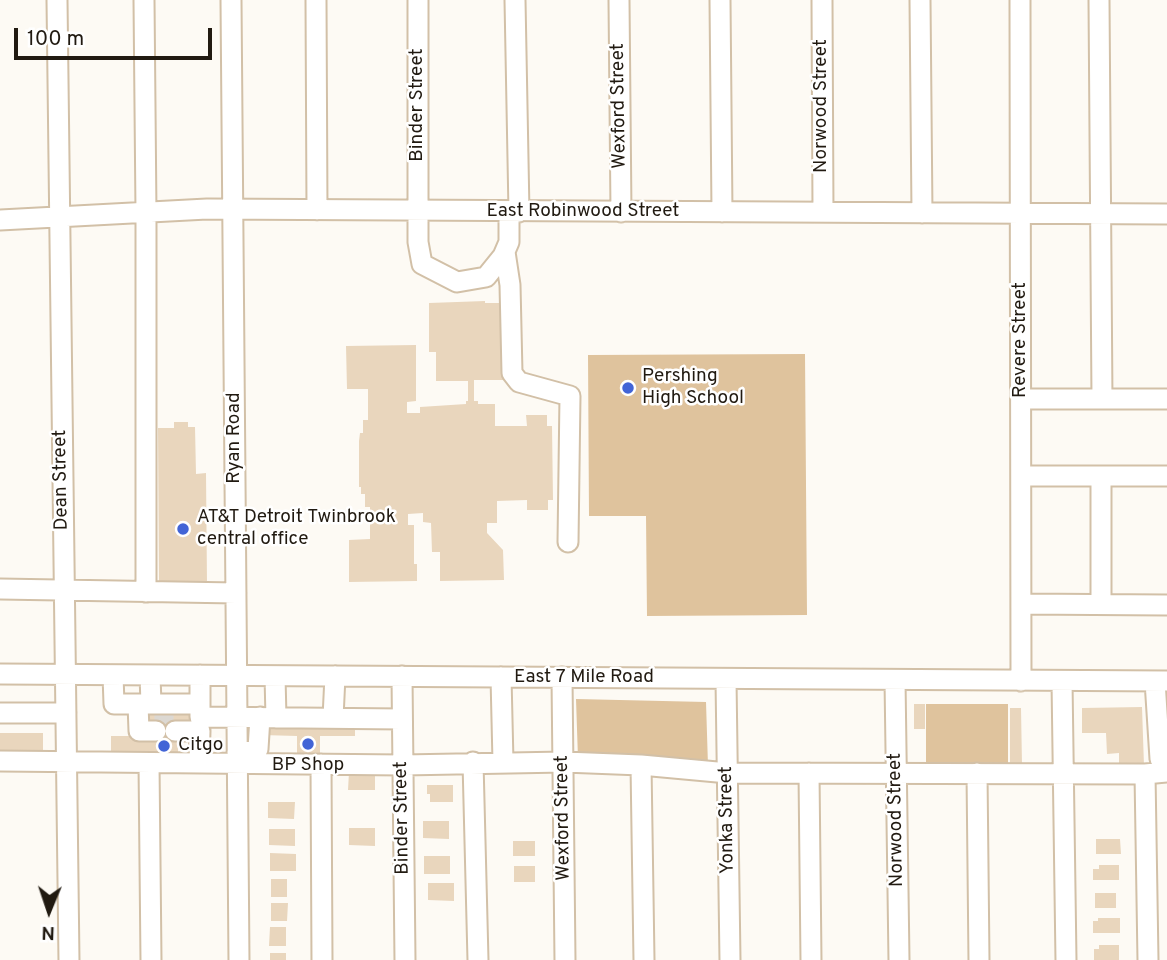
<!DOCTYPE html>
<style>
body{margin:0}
#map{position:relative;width:1167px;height:960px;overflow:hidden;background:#fdfaf4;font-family:Overpass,sans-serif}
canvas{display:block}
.north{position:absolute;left:14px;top:876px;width:70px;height:70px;-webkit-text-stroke:5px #fff;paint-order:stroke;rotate:182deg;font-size:19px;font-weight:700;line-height:28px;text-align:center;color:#211a11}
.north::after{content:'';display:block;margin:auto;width:24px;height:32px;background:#211a11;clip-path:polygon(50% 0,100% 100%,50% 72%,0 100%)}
.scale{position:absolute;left:14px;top:28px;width:198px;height:32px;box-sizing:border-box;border:4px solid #211a11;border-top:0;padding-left:9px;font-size:21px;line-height:24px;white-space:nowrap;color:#211a11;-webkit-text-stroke:5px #fff;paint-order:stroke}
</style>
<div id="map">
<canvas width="1167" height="960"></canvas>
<div class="north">N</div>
<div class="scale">100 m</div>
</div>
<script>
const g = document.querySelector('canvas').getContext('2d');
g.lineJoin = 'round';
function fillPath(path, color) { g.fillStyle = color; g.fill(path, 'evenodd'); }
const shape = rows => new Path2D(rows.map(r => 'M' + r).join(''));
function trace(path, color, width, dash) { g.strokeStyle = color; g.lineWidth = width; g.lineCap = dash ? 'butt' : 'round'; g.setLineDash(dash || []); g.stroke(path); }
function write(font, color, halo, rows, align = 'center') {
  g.font = font + ' Overpass,sans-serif'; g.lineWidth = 5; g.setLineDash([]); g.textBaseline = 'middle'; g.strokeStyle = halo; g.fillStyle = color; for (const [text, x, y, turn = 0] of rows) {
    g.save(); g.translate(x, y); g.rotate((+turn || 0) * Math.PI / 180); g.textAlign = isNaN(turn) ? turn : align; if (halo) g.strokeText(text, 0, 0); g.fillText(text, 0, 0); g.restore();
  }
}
const green = shape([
 [805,354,807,615,647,616,646,516,589,516,588,355],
 [576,699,706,702,708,766,578,759],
 [926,704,1008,704,1008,768,926,768]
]);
const building = shape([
 [485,301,485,303,506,303,506,380,474,380,474,401,478,401,478,404,495,404,495,426,527,426,526,415,547,415,547,426,552,426,553,500,548,500,548,510,527,510,527,500,497,501,497,523,487,523,487,533,503,550,504,580,440,581,440,552,432,552,431,523,423,522,423,513,408,514,408,525,414,525,414,564,417,564,417,581,349,582,349,540,370,539,370,507,365,507,365,494,361,494,361,487,359,487,359,441,360,433,363,433,363,420,368,420,368,389,347,389,346,346,416,345,416,401,407,402,407,413,420,413,420,407,466,404,466,401,468,401,468,381,436,381,436,352,429,352,429,303],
 [174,422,188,422,188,427,195,427,196,474,206,473,207,584,159,584,158,428,174,428],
 [914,704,925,704,925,729,914,729],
 [1142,707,1144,766,1119,767,1119,753,1107,754,1106,733,1082,733,1082,708],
 [1010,708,1021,708,1022,765,1010,766],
 [150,709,198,710,197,725,178,736,178,755,111,754,111,736,156,736,149,725],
 [262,720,355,721,355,736,320,736,320,757,297,756,297,736,262,735],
 [0,733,43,733,43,756,0,755],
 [349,772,375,773,375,790,348,790],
 [427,785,453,785,453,802,430,802,430,794,427,794],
 [268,802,295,802,294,819,268,818],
 [423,821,449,821,449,839,423,838],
 [349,828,375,828,375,846,349,845],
 [269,829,295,829,295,846,269,845],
 [1096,839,1120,839,1121,854,1096,854],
 [513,841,535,841,535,856,513,856],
 [270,853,296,854,296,871,270,871],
 [424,856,450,856,450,874,424,874],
 [1099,865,1119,865,1119,880,1093,880,1093,869,1099,869],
 [514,866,535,866,535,882,514,882],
 [271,879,287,879,287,897,271,897],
 [428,883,454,883,454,901,428,900],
 [1095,893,1116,893,1116,908,1095,908],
 [271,903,288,903,287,921,271,921],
 [1098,918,1120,918,1120,933,1093,933,1093,921,1098,921],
 [270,927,286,927,286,946,269,946],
 [1099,945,1119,945,1119,960,1094,960,1094,949,1099,949],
 [270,953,286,953,286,960,270,960]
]);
const minorTunnel = shape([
 [164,709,164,731]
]);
const minor = shape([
 [57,0,69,960],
 [144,0,146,213,146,592],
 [231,0,239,960],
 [316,0,317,210],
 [418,0,418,242,422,264,457,282,486,277,503,256,509,242,509,212],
 [515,0,519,212],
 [619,0,621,212],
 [720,0,722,212],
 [822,0,823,212],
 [920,0,922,213],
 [1020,0,1021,681],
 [1099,0,1102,399],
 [0,220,207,209,1167,214],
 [505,252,510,285,512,373,519,382,570,396,568,542],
 [1021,399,1167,399],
 [1021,476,1167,476],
 [1101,476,1101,604],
 [0,589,236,593],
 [1021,604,1167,605],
 [0,674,1167,681],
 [113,675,114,704,151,704,150,675],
 [275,676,276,718],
 [402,676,405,960],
 [501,677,503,762],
 [562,677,565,960],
 [726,680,730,960],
 [895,680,899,960],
 [1062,681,1066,960],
 [1155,681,1160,759,1167,759],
 [138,704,139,731,156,731],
 [151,704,200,704,200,675],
 [200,704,200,717,402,719],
 [0,713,66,713],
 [333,718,335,676],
 [175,731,200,731,199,763],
 [237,752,255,751,258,749,260,717],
 [0,761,403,765,564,762,641,765,728,773,1145,774,1167,772],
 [473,762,478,960],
 [149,763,151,960],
 [321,764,322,960],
 [641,765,644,960],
 [809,773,811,960],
 [977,773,979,960],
 [1145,774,1148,960]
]);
const markers = [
 [628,388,7,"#4264d6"],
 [183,529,7,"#4264d6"],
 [308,744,7,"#4264d6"],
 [164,746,7,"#4264d6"]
];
const streetNames = [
 ["Binder Street",418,105,-90],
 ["Wexford Street",620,106,-91],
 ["Norwood Street",822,106,-90],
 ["East Robinwood Street",583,212],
 ["Revere Street",1021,340,-90],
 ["Ryan Road",235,438,-90],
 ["Dean Street",62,480,-91],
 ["East 7 Mile Road",584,678],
 ["Binder Street",403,818,-91],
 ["Wexford Street",564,818,-91],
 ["Yonka Street",728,820,-91],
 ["Norwood Street",897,820,-91]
];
const poiNames = [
 ["Pershing",642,377],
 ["High School",642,399],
 ["AT&T Detroit Twinbrook",197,518],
 ["central office",197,540],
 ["Citgo",178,746],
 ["BP Shop",308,766,"center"]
];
fillPath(green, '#dfc39d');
fillPath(building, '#e9d6bd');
trace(minorTunnel, '#dcd8d2', 19, [19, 10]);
trace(minor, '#d2c0a7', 23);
trace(minor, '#fff', 19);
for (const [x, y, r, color] of markers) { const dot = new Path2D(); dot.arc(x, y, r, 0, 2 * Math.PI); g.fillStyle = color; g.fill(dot); trace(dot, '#fff', 2.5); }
write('19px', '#211a11', '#fff', streetNames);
write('19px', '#211a11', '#fff', poiNames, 'left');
</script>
